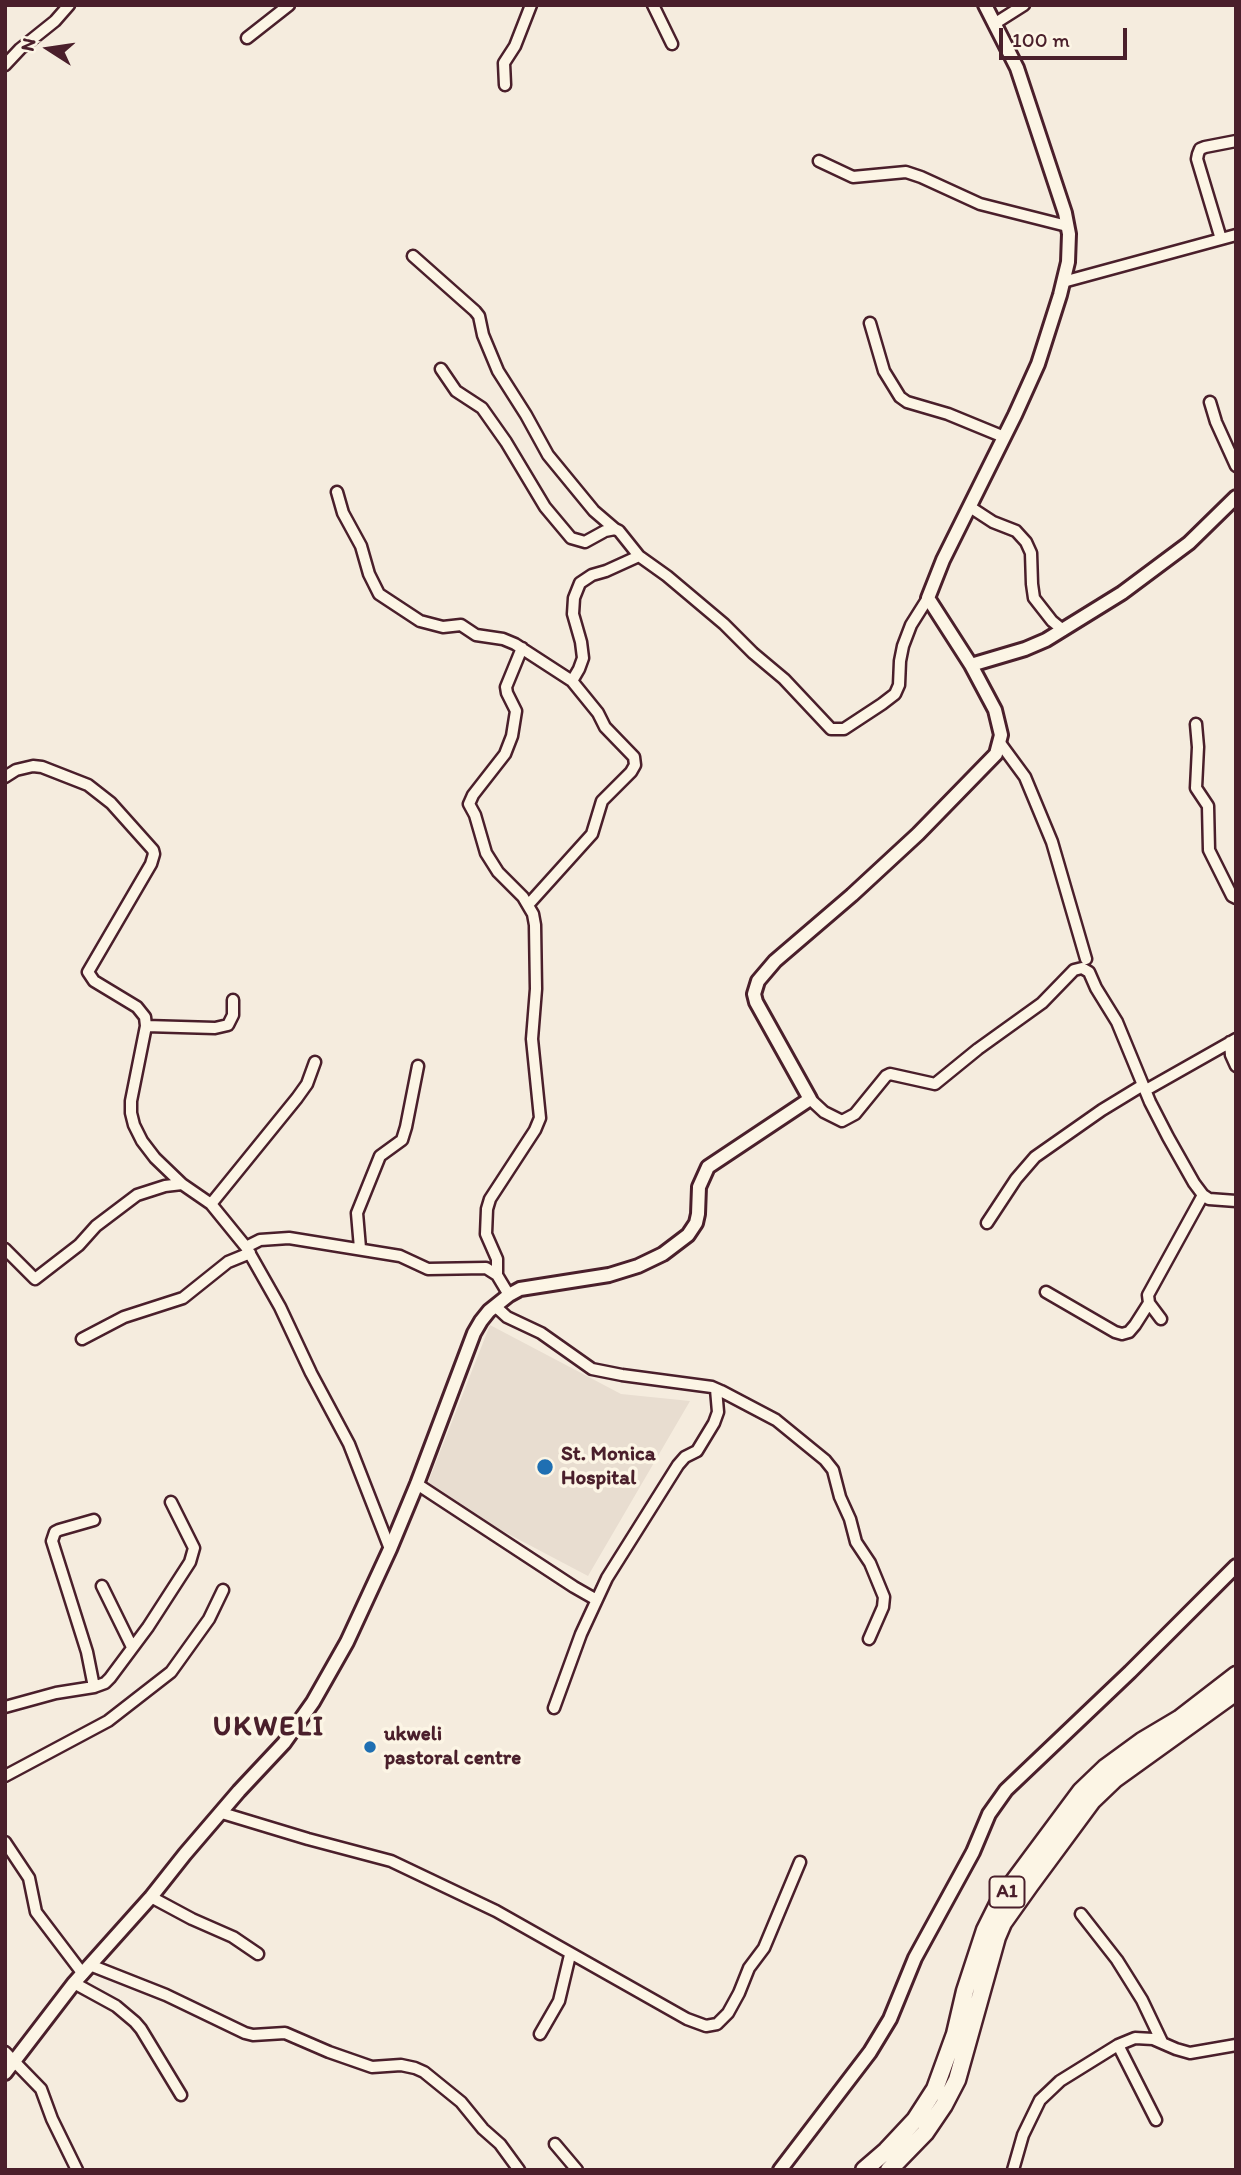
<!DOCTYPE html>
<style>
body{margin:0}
#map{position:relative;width:1241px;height:2175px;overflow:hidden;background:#f5ecde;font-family:Itim,sans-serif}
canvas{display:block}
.frame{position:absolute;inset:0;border:7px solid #4a1f2b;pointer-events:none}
.north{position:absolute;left:14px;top:14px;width:70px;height:70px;-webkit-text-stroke:5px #fcf5e5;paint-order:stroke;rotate:282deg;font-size:19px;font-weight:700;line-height:28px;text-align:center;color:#4a1f2b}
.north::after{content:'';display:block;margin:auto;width:24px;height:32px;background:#4a1f2b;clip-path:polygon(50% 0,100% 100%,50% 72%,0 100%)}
.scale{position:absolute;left:999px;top:28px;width:128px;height:32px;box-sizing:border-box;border:4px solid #4a1f2b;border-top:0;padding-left:9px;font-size:21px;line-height:24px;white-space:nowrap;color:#4a1f2b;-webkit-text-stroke:5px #fcf5e5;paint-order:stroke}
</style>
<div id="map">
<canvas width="1241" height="2175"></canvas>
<div class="frame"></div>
<div class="north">N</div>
<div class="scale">100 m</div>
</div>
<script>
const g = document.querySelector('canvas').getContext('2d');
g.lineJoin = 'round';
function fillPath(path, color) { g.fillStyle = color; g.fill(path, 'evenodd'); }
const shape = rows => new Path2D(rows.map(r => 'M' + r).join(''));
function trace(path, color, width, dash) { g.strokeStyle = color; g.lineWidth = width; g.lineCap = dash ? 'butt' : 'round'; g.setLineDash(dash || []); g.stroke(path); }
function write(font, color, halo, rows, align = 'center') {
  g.font = font + ' Itim,sans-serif'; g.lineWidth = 7; g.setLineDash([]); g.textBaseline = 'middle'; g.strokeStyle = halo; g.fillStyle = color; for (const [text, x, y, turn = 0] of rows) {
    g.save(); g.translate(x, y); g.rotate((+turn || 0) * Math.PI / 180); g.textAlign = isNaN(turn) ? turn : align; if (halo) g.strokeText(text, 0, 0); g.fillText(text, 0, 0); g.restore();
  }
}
const built = shape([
 [490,1325,621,1394,690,1401,588,1576,425,1490]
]);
const minor = shape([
 [653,5,672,44],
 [994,24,1024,5],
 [247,38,289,5],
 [5,65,20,49,55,21,69,5],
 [505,85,504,63,515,46,531,5],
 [819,161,853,177,906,172,921,177,980,204,1067,226],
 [1221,239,1197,159,1198,154,1200,149,1205,147,1236,141],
 [413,256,475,311,479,316,483,335,498,371,526,415,548,455,594,511,615,529],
 [1063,282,1236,235],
 [870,323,884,371,900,397,907,402,948,414,1004,437],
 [441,369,456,391,482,408,506,442,545,507,571,538,585,542,605,531,615,529,619,531,639,556,667,576,724,624,753,653,784,679,831,729,844,729,882,704,895,694,899,685,900,661,903,646,911,625,928,598],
 [1210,402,1216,422,1236,466],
 [337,492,343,513,361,546,369,574,379,594,420,621,443,627,461,625,476,635,503,639,515,644,572,681,598,713,605,727,634,757,635,765,631,772,602,801,592,834,528,905],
 [970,507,993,522,1016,531,1026,542,1031,553,1032,584,1034,598,1052,621,1063,630],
 [572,681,579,669,583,658,581,642,573,614,574,598,580,583,592,575,606,571,639,556],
 [1196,724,1198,747,1196,788,1208,806,1209,850,1232,896,1236,898],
 [1000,743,1025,777,1052,842,1086,959],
 [5,777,16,770,33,766,42,767,88,785,111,803,153,850,154,854,151,864,88,972,94,981,137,1007,145,1017,146,1026,131,1101,131,1113,134,1125,142,1141,155,1158,182,1184,211,1204,246,1247,280,1307,311,1373,349,1444,390,1549],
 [146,1026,215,1028,228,1025,233,1015,233,1000],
 [1230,1042,1231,1055,1236,1066],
 [1146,1090,1236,1039],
 [810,1099,824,1112,842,1121,855,1114,886,1076,890,1074,935,1084,978,1049,1042,1003,1074,970,1082,968,1089,972,1096,988,1117,1022,1150,1102,1168,1137,1194,1183,1203,1195,1209,1199,1236,1201],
 [211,1204,297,1098,307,1084,315,1062],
 [987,1223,1016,1179,1035,1157,1102,1110,1143,1085],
 [246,1247,260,1240,289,1238,400,1256,428,1269,486,1268,497,1275,509,1295],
 [360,1248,357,1213,380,1156,402,1140,406,1127,418,1066],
 [5,1249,35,1279,79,1245,96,1226,137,1195,165,1186,182,1184],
 [497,1275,497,1259,486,1234,487,1209,490,1199,535,1130,540,1118,532,1039,536,989,535,925,533,914,523,897,498,872,486,853,475,815,469,804,473,795,505,754,512,736,516,711,507,693,506,687,522,648],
 [1046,1292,1115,1332,1122,1334,1129,1332,1135,1325,1149,1303],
 [495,1306,507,1317,541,1333,592,1369,622,1375,712,1387,721,1391,776,1420,825,1460,833,1470,840,1497,850,1519,856,1542,870,1563,884,1597,883,1607,869,1639],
 [1161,1319,1149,1303,1148,1295,1203,1195],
 [82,1339,124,1317,183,1298,228,1262,250,1253],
 [417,1484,574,1587,595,1599],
 [102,1586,132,1647],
 [94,1687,105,1683,110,1678,148,1627,190,1562,194,1548,171,1502],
 [5,1707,56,1693,94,1687,87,1652,52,1541,55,1532,59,1530,94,1520],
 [554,1708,581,1634,607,1578,678,1465,685,1457,697,1451,714,1423,718,1412,716,1389],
 [5,1776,108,1721,171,1672,209,1619,223,1590],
 [222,1813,308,1839,391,1861,496,1911,687,2019,706,2026,717,2024,728,2013,739,1993,749,1968,764,1948,800,1862],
 [5,1842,29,1878,36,1912,83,1974],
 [151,1897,192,1919,233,1937,258,1954],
 [1081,1914,1117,1960,1142,2000,1162,2042],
 [90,1965,166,1995,245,2033,253,2035,285,2033,329,2052,372,2067,401,2065,415,2068,424,2072,461,2102,483,2129,500,2144,519,2170],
 [74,1983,116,2006,135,2022,141,2029,181,2095],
 [540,2034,559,2001,570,1955],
 [1118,2045,1156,2120],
 [5,2052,41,2089,52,2119,77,2170],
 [555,2144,577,2170],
 [1013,2170,1023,2135,1040,2100,1060,2081,1118,2045,1135,2038,1153,2039,1176,2049,1190,2053,1236,2045]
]);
const tertiary = shape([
 [971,665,1025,649,1046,640,1122,593,1189,543,1236,497],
 [5,2073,74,1983,151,1897,185,1854,239,1791,284,1743,313,1702,347,1642,390,1549,417,1484,474,1333,481,1321,489,1311,509,1295,520,1289,609,1275,638,1266,663,1254,688,1235,696,1223,698,1214,699,1187,708,1167,810,1099,756,1002,754,994,758,981,775,961,852,895,918,834,996,754,1001,735,995,710,971,665,928,598,943,560,1015,415,1038,364,1060,295,1068,262,1069,234,1065,213,1017,68,985,5],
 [780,2170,870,2052,890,2019,915,1958,973,1852,989,1814,1006,1790,1130,1672,1236,1566]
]);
const trunk = shape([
 [864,2170,886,2151,915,2120,935,2089,955,2034,965,1991,985,1930,1000,1900,1081,1791,1105,1768,1142,1741,1179,1719,1236,1675],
 [889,2170,925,2133,944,2105,957,2080,997,1937,1003,1923,1030,1885,1092,1801,1115,1779,1236,1692]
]);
const markers = [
 [545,1467,9,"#1f6fb2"],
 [370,1747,7,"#1f6fb2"]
];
const shields = [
 [1007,1892,35]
];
const shieldNames = [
 ["A1",1007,1892]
];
const poiNames = [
 ["St. Monica",561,1455],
 ["Hospital",561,1479],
 ["ukweli",384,1735],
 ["pastoral centre",384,1759]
];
const districtNames = [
 ["UKWELI",269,1728]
];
fillPath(built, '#e8ddd0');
trace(minor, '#4a1f2b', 15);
trace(tertiary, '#4a1f2b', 18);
trace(trunk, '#4a1f2b', 21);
trace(minor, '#fcf5e5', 10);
trace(tertiary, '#fcf5e5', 12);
trace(trunk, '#fcf5e5', 16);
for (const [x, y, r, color] of markers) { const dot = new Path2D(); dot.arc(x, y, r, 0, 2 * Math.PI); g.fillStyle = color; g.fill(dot); trace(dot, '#fcf5e5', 2.5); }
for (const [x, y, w] of shields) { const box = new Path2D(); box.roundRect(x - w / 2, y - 15.5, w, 31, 5); g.fillStyle = '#fcf5e5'; g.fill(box); trace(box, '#4a1f2b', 2); }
write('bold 19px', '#4a1f2b', null, shieldNames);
write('bold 21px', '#4a1f2b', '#fcf5e5', poiNames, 'left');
g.letterSpacing = '2px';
write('bold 28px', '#4a1f2b', '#fcf5e5', districtNames);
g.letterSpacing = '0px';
</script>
